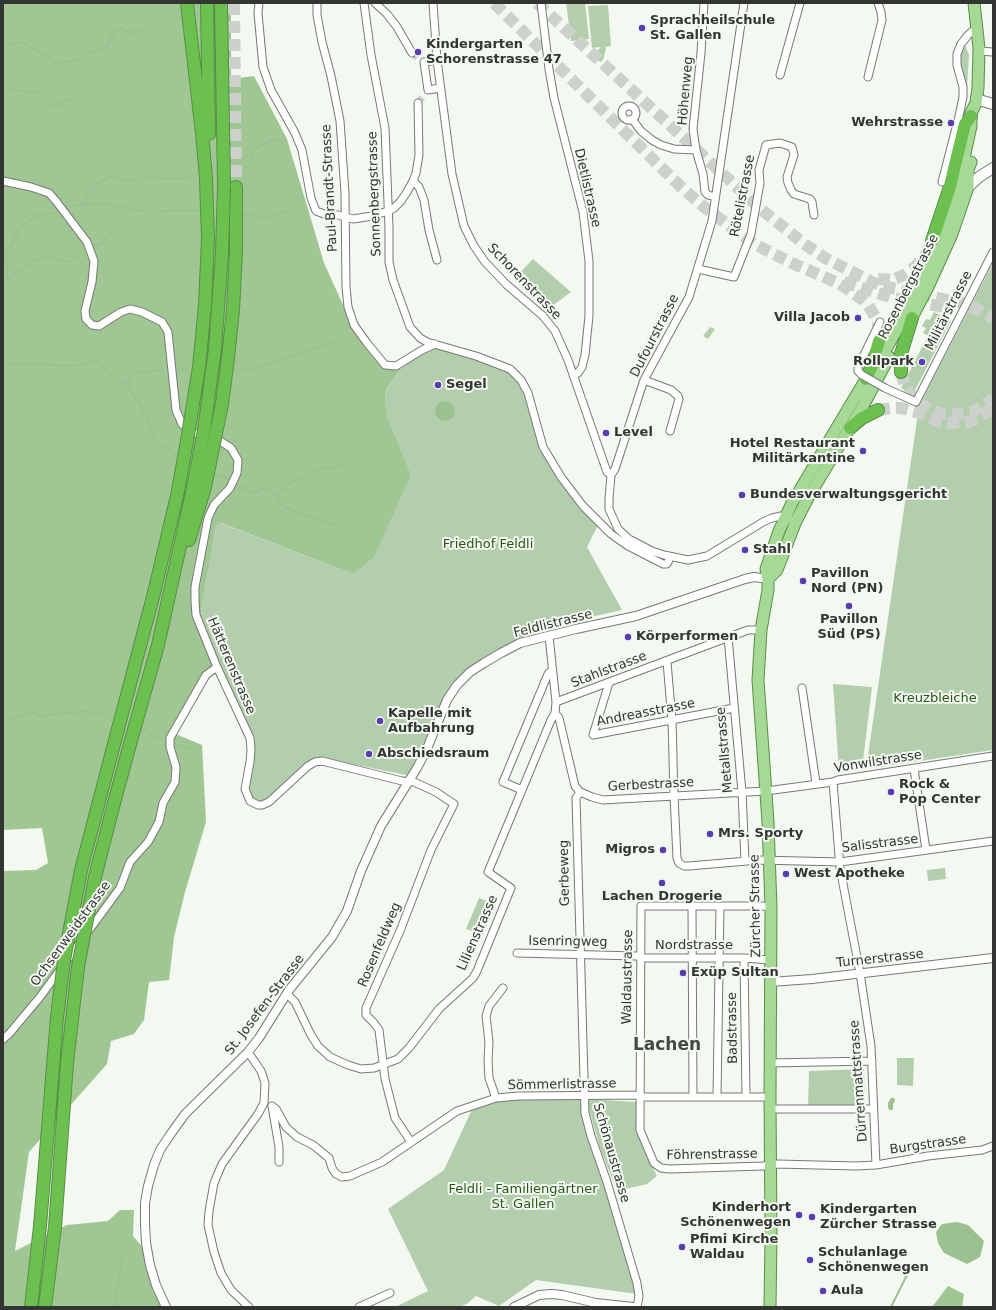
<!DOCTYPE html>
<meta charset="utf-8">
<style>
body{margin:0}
#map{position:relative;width:996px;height:1310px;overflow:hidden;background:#f3f9f1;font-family:"DejaVu Sans",sans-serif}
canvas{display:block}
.frame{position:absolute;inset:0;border:4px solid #323532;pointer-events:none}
</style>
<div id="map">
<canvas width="996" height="1310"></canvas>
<div class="frame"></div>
</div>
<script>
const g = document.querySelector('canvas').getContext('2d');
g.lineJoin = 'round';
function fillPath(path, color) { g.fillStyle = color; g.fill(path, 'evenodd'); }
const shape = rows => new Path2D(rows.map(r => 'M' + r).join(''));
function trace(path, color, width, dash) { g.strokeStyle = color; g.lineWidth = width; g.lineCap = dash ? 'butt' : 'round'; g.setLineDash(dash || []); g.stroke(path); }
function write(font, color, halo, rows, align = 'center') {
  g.font = font + ' "DejaVu Sans",sans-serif'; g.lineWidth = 4; g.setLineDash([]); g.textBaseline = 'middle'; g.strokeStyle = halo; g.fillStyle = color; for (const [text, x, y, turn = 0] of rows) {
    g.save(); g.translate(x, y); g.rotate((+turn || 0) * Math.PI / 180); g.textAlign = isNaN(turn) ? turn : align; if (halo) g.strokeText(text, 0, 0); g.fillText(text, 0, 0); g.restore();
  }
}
const green = shape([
 [566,3,585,3,589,39,571,41],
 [608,5,611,46,605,47,606,49,603,60,600,62,597,59,596,52,601,47,592,48,588,6],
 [965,45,969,55,967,87,965,86,958,56],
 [533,259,571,292,548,309,514,279],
 [993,263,993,750,866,769,919,406],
 [934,312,951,321,913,394,901,388,928,336,923,333,926,328,922,326,926,319,930,320],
 [710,327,715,329,708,339,703,336],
 [435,344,491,361,521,380,543,447,599,523,587,547,622,610,569,622,529,636,457,685,417,768,406,775,322,758,266,801,260,802,250,798,248,792,253,740,218,662,200,617,216,526,220,523,353,574,411,474,388,418,385,401,386,392,396,375,407,360],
 [833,684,872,687,862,769,839,772],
 [945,868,946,879,928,881,927,870],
 [479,898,495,904,483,935,466,929],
 [897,1058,914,1058,913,1086,897,1085],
 [864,1069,865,1105,808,1106,809,1071],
 [583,1095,637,1294,536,1280,499,1306,476,1296,468,1303,460,1307,395,1307,428,1291,388,1209,444,1170,474,1105,496,1098],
 [588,1099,636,1102,636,1128,643,1147,657,1176,647,1184,617,1191,600,1148,589,1109]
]);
const forest = shape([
 [3,3,231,3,231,79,254,76,287,139,324,263,349,318,385,364,396,366,407,360,396,375,386,391,385,401,388,418,411,474,374,557,353,574,221,523,216,526,200,617,218,662,173,733,202,745,206,822,185,892,174,937,169,980,149,982,144,1020,134,1034,111,1041,107,1064,29,1152,15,1251,67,1225,108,1221,120,1210,134,1210,133,1236,144,1249,151,1283,163,1307,3,1307,3,871,36,870,48,863,42,828,3,830],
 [948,1286,964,1294,962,1307,932,1307]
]);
const water = shape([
 [494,243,498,250,496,251,497,253,495,254,494,253,492,254,487,247],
 '435 411a10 10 0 1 1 20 0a10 10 0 1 1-20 0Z',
 [891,1098,894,1098,895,1100,893,1105,893,1109,892,1110,889,1110,888,1107,888,1103],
 [957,1222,968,1225,984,1241,980,1257,967,1264,944,1253,938,1243,936,1232,942,1224]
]);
const stream = shape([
 [3,47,23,42,56,63,78,60],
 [88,54,107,47,115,31,122,28,130,33,141,29],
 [3,89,39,93,55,107,70,99],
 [250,156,260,145,270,140,280,141],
 [210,169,217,167],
 [144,177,180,179,202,172],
 [79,205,104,204,147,212],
 [66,206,79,205,99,182,112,177,133,181],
 [157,210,162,211,202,210],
 [240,214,265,217,286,212],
 [93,247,103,242,111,231],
 [3,280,8,280,32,262,48,257,68,262,84,253],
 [8,280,6,254,22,226,35,216,53,213],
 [3,363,73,366,96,360,111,376],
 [178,369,193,370],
 [230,370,258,368,336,341],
 [119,382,126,384,141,406,156,441,180,458],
 [126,384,135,373,163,370],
 [213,473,227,478],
 [240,486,255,493,263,489,277,494,278,500,284,507,313,518,339,525],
 [277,494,290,483,322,469,345,465],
 [3,721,36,712,38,716,87,711,111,718],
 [142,730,161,739],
 [173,744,193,749],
 [117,1307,116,1298,122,1257],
 [891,1307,910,1269]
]);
const minorTunnel = shape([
 [412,53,419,59],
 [418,103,424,95]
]);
const motorwayTunnel = shape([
 [234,3,236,187],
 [494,3,681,187,704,207,754,244,792,263,840,284,862,299,868,305,877,320,879,329,879,341],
 [537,3,761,209,803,243,825,258,874,283,895,289,962,303,975,308,993,318],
 [878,279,892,280,904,275,915,267,926,254,932,241],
 [844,282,893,298,944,307],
 [901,372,905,386,910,394,922,404,931,410,942,414,958,414,974,411,993,399],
 [878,410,893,408,901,408,916,412,940,422,950,423,968,422,979,418,993,408]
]);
const minor = shape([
 [259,3,258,13,263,67,271,90,295,133,302,150,311,198,316,211,324,214,338,215,353,219,372,216,388,211,394,208,401,201,407,192,413,181,416,173,419,155,418,103],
 [317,3,317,15,322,42,331,76,340,121,345,193,346,287,348,307,354,325,367,343,385,365,396,366,422,350,435,344],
 [364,3,371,55,385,128,389,228,389,262,393,280,410,327,420,338,427,342,476,356,510,369,521,380,528,393,543,447,561,477,583,506,611,534,628,546,663,564,667,564,670,558],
 [375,3,387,14,397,27,412,53],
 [433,3,437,60,452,174,464,226,474,246,485,262,507,285,543,316,555,331,568,360,607,472,611,475],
 [541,3,549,69,554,98,583,212,589,261,589,316,585,355,582,367,578,373,573,375],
 [704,3,701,53,693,129,696,150,703,174,705,192,708,195,715,197],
 [744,3,712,221,689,297,644,380,615,469,611,475,609,499,609,509,618,529,629,539,652,551,664,555,688,560,707,556,763,522,772,518,781,516,788,518],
 [979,51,993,52],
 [437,60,424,62,428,90,440,88],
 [780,75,800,3],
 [868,77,882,20,881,12,878,3],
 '622 113a7 7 0 1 1 14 0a7 7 0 1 1-14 0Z',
 [632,119,641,131,652,140,661,145,674,149,696,150],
 [3,181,31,187,49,193,56,201,87,242,94,261,92,282,85,311,86,319,92,325,99,326,121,312,130,309,142,312,162,322,168,332,176,410,182,424,192,433,214,437,231,448,238,460,237,473,230,488,214,505,208,518,195,587,195,601,196,615,217,667,250,738,251,750,250,762,245,789,250,801,258,805,262,805,269,802,308,766,315,762,322,761,402,781,414,782,436,792,454,804,431,850,400,931,366,1008,366,1015,374,1023,379,1030,385,1079,395,1118,411,1142],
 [413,181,419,187,424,200,429,230,437,260],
 [942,182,959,116,963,97,963,87,957,65,957,54,961,44,968,35,977,27],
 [698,269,734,277,751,234,760,183,759,170,766,145,780,143,792,147,794,155,787,177,788,183,791,190,794,194,810,199,812,202,814,215],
 [862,375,858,371,858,367,880,322],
 [644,380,671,390,678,396,679,399,670,431],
 [885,388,916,402,993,252],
 [549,636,556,702,555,713,559,718,575,786,580,792,592,797,603,800,620,799,766,791,833,782,838,780,993,756],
 [728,637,742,792,745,861],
 [667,662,672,720,674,796,677,858,679,863,684,866,689,866,759,860,840,862,993,841],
 [609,683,593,735,734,708],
 [802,688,816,783],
 [556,702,748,630,761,630],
 [914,769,926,850],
 [833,782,840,868,860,973,871,1046,876,1165],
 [522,790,503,782,548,674,552,670],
 [580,792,576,798,585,1113,591,1136,607,1182,637,1283,639,1296,637,1307],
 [692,906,693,1097],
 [771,908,763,906,641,906,640,1130,654,1163,661,1168,669,1169,763,1166,778,1164,855,1166,876,1165,928,1156,982,1150,993,1146],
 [517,953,637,956,642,958,744,958,770,960],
 [744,958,746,1097],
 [287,994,295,1002,311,1035,318,1046,330,1057,348,1065,361,1069,374,1068,398,1059,409,1048,439,1009,473,978,477,971,511,888,488,872,551,720,555,713],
 [3,1039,9,1034,40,997,120,888,130,862,148,842,159,822,163,803,175,782,176,767,170,747,170,738,206,675,217,667],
 [248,1052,261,1071,265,1083,264,1103,258,1114,222,1164,214,1183,209,1211,208,1225,214,1252,221,1273,231,1290,249,1307],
 [770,1063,872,1061],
 [717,1097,720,906],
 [496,1098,489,1078,488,1061,489,1042,486,1016,489,1006,503,988],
 [272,1106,276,1109,286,1127,297,1137,313,1145,329,1158,332,1168,336,1174,342,1177,350,1176,382,1162,457,1111,496,1098,519,1096,639,1095,644,1097,770,1097],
 [272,1106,279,1147,279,1162],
 [770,1109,873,1109],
 [359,1307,390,1293]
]);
const tertiary = shape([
 [770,982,812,979,993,958],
 [166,1307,156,1285,150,1265,146,1243,145,1224,145,1203,148,1186,154,1165,160,1150,170,1135,185,1114,248,1052,259,1038,289,990,332,937,347,911,361,871,381,826,417,768,426,751,447,700,457,685,470,672,484,663,501,653,520,643,576,629,636,616,745,579,754,577,768,579],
 [514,1307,539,1295,551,1294,562,1295,596,1303,633,1307]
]);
const secondary = shape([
 [976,99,993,104],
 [968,187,979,177,993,168]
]);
const primary = shape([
 [908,325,928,287,952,234,968,187,968,170,971,162],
 [768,579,777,570,796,521,809,496,863,406,889,357],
 [770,1307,771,1236,770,1097,771,908,768,822,758,680,761,630,768,590,768,579,766,569,779,531,792,503,866,379,877,365,896,331,929,265,938,243,960,176,971,126,971,113,976,103,978,88,979,48,974,3]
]);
const motorway = shape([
 [187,3,202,133,206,178,208,239],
 [207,3,209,134],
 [221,3,224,186],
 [932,241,949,190,965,124,971,116],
 [233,310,236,252,236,187],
 [901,372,901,354,912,318],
 [866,379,873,363,879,341],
 [850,428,862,418,878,410],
 [189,540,205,487],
 [118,729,154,593,178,491],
 [130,744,158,645,193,488]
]);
const minorBridge = shape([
 [862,375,885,388]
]);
const motorwayBridge = shape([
 [205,487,222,404,228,358,233,310],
 [193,488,204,430,215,349,222,253,224,186],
 [178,491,188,435,199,367,205,305,208,239],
 [31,1307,40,1226,57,1017,64,960,81,870,118,729],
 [45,1307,55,1227,67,1063,78,967,95,877,113,807,130,744]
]);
const markers = [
 [642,28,4,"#593bb3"],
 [418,52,4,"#593bb3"],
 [951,123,4,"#593bb3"],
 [858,318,4,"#593bb3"],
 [922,362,4,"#593bb3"],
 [438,385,4,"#593bb3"],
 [606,433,4,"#593bb3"],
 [863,451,4,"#593bb3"],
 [742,495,4,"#593bb3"],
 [745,550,4,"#593bb3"],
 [803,581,4,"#593bb3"],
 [849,606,4,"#593bb3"],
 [628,637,4,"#593bb3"],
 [380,721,4,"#593bb3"],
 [369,754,4,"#593bb3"],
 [891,792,4,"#593bb3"],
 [710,834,4,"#593bb3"],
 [663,850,4,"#593bb3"],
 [786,874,4,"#593bb3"],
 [662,883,4,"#593bb3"],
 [683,973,4,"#593bb3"],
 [799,1215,4,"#593bb3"],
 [812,1217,4,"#593bb3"],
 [682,1247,4,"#593bb3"],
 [810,1260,4,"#593bb3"],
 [823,1291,4,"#593bb3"]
];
const poiNames = [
 ["Sprachheilschule",650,21],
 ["St. Gallen",650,36],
 ["Kindergarten",426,45],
 ["Schorenstrasse 47",426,60],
 ["Wehrstrasse",943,123,"right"],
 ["Villa Jacob",850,318,"right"],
 ["Rollpark",914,362,"right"],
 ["Segel",446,385],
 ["Level",614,433],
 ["Hotel Restaurant",855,444,"right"],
 ["Militärkantine",855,459,"right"],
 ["Bundesverwaltungsgericht",750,495],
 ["Stahl",753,550],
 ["Pavillon",811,574],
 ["Nord (PN)",811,589],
 ["Pavillon",849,620,"center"],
 ["Süd (PS)",849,635,"center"],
 ["Körperformen",636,637],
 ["Kapelle mit",388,714],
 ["Aufbahrung",388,729],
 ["Abschiedsraum",377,754],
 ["Rock &",899,785],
 ["Pop Center",899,800],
 ["Mrs. Sporty",718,834],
 ["Migros",655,850,"right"],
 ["West Apotheke",794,874],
 ["Lachen Drogerie",662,897,"center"],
 ["Exüp Sultan",691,973],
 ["Kinderhort",791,1208,"right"],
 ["Schönenwegen",791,1223,"right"],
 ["Kindergarten",820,1210],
 ["Zürcher Strasse",820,1225],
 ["Pfimi Kirche",690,1240],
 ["Waldau",690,1255],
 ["Schulanlage",818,1253],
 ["Schönenwegen",818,1268],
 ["Aula",831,1291]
];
const streetNames = [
 ["Höhenweg",686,91,-85],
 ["Paul-Brandt-Strasse",330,188,-93],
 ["Dietlistrasse",587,188,77],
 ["Sonnenbergstrasse",375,194,-92],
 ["Rötelistrasse",743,196,-79],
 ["Schorenstrasse",524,282,46],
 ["Rosenbergstrasse",909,287,-63],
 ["Militärstrasse",949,311,-63],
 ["Dufourstrasse",655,336,-63],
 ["Feldlistrasse",553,624,-14],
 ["Hätterenstrasse",231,666,67],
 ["Stahlstrasse",609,670,-21],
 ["Andreasstrasse",646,713,-11],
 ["Metallstrasse",725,750,-95],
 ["Vonwilstrasse",878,762,-9],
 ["Gerbestrasse",651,785,-3],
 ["Salisstrasse",880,844,-7],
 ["Gerbeweg",565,873,-91],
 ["Zürcher Strasse",756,906,-91],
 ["Lilienstrasse",478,933,-66],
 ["Ochsenweidstrasse",71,934,-54],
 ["Isenringweg",568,942,1],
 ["Rosenfeldweg",380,945,-67],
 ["Nordstrasse",694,946],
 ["Turnerstrasse",880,959,-6],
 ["Waldaustrasse",628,977,-89],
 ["St. Josefen-Strasse",265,1005,-53],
 ["Badstrasse",733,1028,-91],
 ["Dürrenmattstrasse",859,1081,-94],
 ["Sömmerlistrasse",562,1085,-1],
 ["Burgstrasse",928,1145,-8],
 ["Schönaustrasse",611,1153,74],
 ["Föhrenstrasse",712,1155,-1]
];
const parkNames = [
 ["Friedhof Feldli",488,545],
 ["Kreuzbleiche",935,699],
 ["Feldli - Familiengärtner",523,1190],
 ["St. Gallen",523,1205]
];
const districtNames = [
 ["Lachen",667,1046]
];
fillPath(green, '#b3ceac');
fillPath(forest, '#9fc693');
fillPath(water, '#9ac18f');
trace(stream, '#9ac18f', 2);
trace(minorTunnel, '#ccd2cb', 7, [7, 3.5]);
trace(motorwayTunnel, '#ccd2cb', 12, [12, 6]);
trace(minor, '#757a73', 9);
trace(tertiary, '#757a73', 10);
trace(secondary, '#757a73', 12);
trace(primary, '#588f46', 13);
trace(motorway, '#588f46', 14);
trace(minor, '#fff', 7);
trace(tertiary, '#fff', 8);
trace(secondary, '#fff', 10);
trace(primary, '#a7d996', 11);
trace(motorway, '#6cc050', 12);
trace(minorBridge, '#757a73', 9, []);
trace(motorwayBridge, '#588f46', 14, []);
trace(minorBridge, '#fff', 7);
trace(motorwayBridge, '#6cc050', 12);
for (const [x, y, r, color] of markers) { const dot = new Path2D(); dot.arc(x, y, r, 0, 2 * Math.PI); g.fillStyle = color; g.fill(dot); trace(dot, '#f3f9f1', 1.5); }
write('bold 13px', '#323532', '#f3f9f1', poiNames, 'left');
write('13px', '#323532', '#f3f9f1', streetNames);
write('13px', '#265714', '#f3f9f1', parkNames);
write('bold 17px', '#444942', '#f3f9f1', districtNames);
</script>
